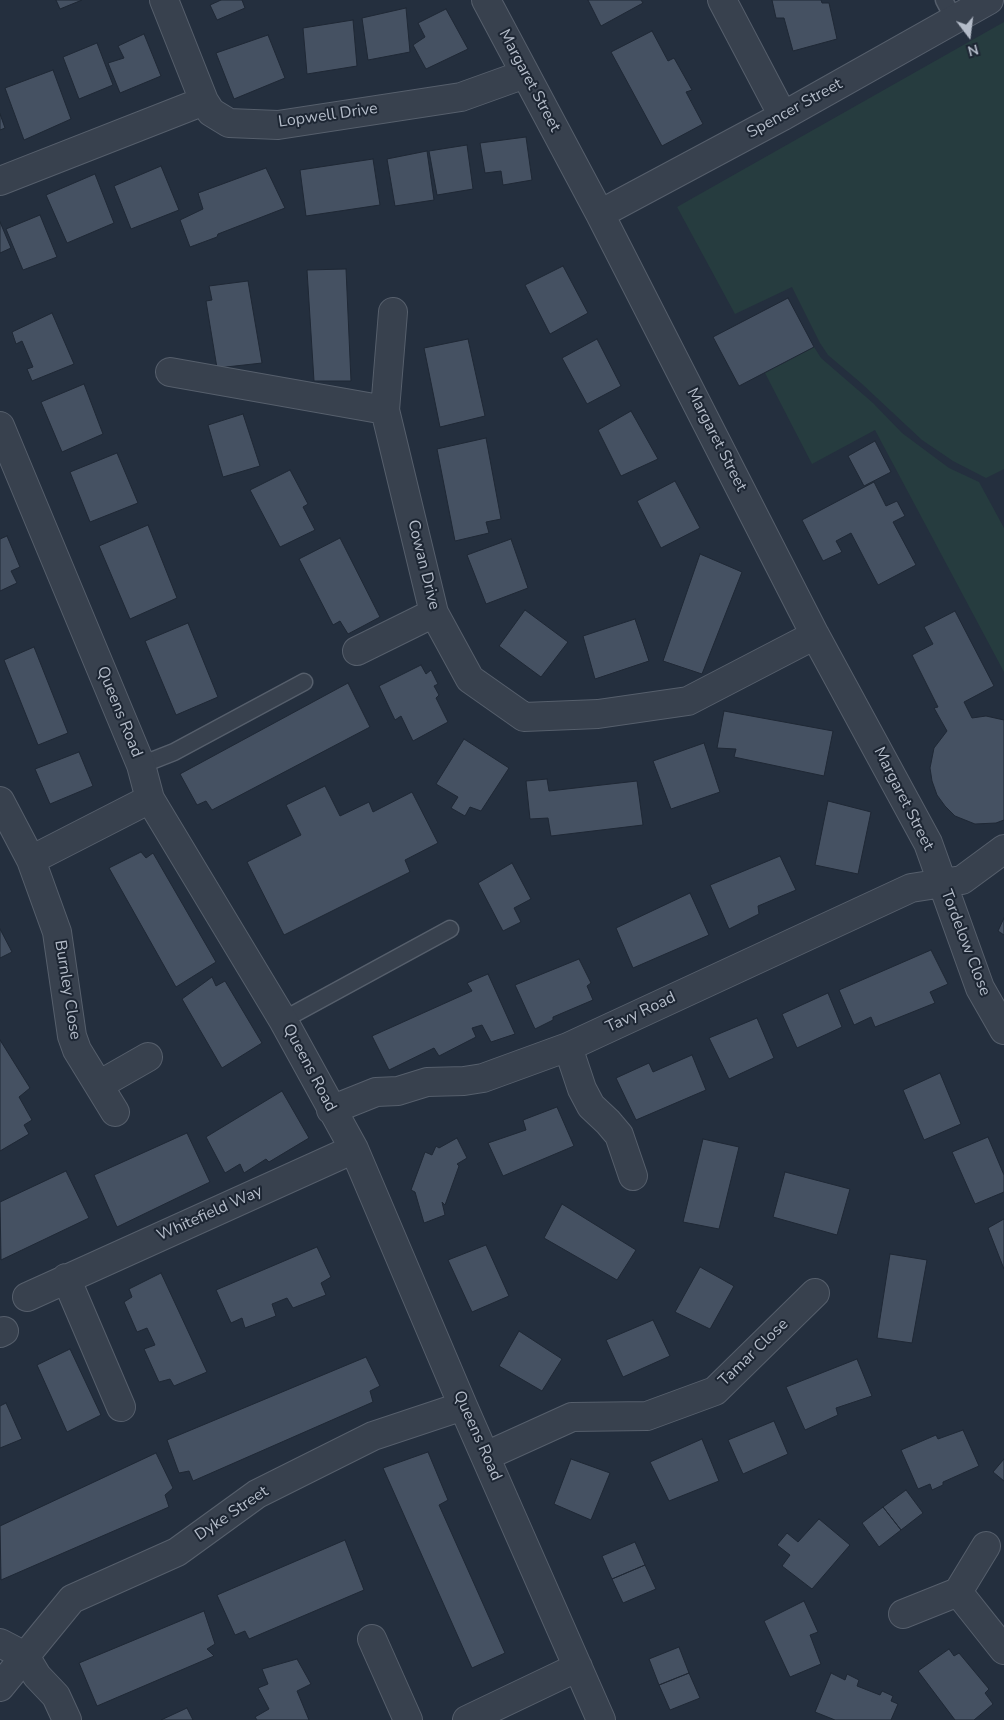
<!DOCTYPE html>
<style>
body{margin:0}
#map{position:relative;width:1004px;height:1720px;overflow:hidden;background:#242f3e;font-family:"Nunito Sans",sans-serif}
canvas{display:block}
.north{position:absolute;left:944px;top:10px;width:50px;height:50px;-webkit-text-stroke:4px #1d2633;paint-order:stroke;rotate:165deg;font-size:14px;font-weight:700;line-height:20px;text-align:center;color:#b4bcc9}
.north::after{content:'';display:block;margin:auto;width:18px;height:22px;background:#b4bcc9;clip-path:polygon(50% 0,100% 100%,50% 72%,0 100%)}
</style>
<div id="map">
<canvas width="1004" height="1720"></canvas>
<div class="north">N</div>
</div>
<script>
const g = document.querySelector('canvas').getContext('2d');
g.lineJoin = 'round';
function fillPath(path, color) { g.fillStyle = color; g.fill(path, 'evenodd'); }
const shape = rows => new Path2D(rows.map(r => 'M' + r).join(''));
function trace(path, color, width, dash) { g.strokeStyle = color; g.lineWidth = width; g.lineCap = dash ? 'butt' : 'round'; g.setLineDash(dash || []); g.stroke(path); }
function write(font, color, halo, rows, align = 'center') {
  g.font = font + ' "Nunito Sans",sans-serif'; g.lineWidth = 4; g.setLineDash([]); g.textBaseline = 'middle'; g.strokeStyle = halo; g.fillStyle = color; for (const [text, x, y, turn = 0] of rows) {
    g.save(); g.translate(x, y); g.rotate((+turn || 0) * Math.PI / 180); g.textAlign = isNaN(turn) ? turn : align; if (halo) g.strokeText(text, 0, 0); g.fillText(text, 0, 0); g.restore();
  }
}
const green = shape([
 [1004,22,1004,469,986,478,953,461,922,440,861,383,828,355,820,343,792,287,735,314,677,207],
 [814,347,821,358,873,403,902,433,949,468,979,482,1004,528,1004,672,875,430,812,464,765,373]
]);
const building = shape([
 [56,0,82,0,60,9,56,0],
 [221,0,242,0,245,8,217,20,210,5,221,0],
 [588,0,641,0,643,3,601,26,588,0],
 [772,0,821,0,822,3,829,3,837,39,793,51,784,18,776,18,772,0],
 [406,8,410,52,368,60,362,18,406,8],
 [446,9,468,49,426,69,413,45,425,37,418,23,446,9],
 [353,20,357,66,307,74,303,28,353,20],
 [652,31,668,61,674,58,692,90,686,92,703,124,662,146,611,52,652,31],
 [144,34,161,76,120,93,108,63,124,58,118,46,144,34],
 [268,35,285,78,234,99,216,53,268,35],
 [97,43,113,85,79,99,63,57,97,43],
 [53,70,71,119,24,140,5,88,53,70],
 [0,114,5,128,0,130,0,114],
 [526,137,532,180,503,185,501,171,485,173,480,143,526,137],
 [467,145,473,189,437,195,429,151,467,145],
 [427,151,434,200,395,206,387,159,427,151],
 [373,159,380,205,306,216,300,170,373,159],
 [161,166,179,210,131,229,114,186,161,166],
 [266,168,285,208,218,234,217,237,190,247,180,220,203,209,198,193,266,168],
 [95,174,114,223,67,243,46,195,95,174],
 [40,215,57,257,23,270,6,229,40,215],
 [0,222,11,248,0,253,0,222],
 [563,266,588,313,550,334,525,285,563,266],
 [346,269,351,381,314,381,307,270,346,269],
 [248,281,262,363,217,368,206,301,212,300,209,286,248,281],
 [788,298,814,347,739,386,713,337,788,298],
 [52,313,74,364,32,381,27,369,33,367,22,341,16,344,12,332,52,313],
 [468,339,485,416,440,427,424,348,468,339],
 [597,339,621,386,587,404,562,358,597,339],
 [84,384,103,434,62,452,41,402,84,384],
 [631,411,658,459,621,476,598,430,631,411],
 [243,414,260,466,223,477,208,425,243,414],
 [486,438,501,519,486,522,489,533,455,541,437,449,486,438],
 [875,441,891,472,864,486,848,456,875,441],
 [117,453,138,503,90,522,70,472,117,453],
 [290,470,308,504,303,507,315,530,280,547,250,490,290,470],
 [675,481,700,528,661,548,637,501,675,481],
 [874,482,886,506,897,501,905,516,893,522,916,565,878,585,851,533,836,541,842,552,823,561,802,520,874,482],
 [148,525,177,598,130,619,99,546,148,525],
 [7,536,20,567,11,571,17,583,0,591,0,539,7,536],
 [340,538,380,617,348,634,340,621,333,625,299,559,340,538],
 [511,539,528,588,486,604,467,555,511,539],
 [700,554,742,572,702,674,663,661,700,554],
 [525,610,568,642,541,677,499,646,525,610],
 [955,611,994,686,964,702,972,718,986,716,1004,720,1004,820,996,823,975,824,955,816,945,806,937,795,932,781,930,768,934,748,947,731,934,708,938,707,912,655,933,644,924,627,955,611],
 [635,619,649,661,595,679,583,636,635,619],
 [188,623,218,697,176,715,145,641,188,623],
 [34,647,68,733,38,745,4,660,34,647],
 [421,665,426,674,431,670,438,684,434,686,439,695,436,698,448,722,413,741,401,716,395,720,379,686,421,665],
 [348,683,370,727,212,810,206,801,197,805,180,774,348,683],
 [724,711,833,731,824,776,734,757,736,749,717,748,724,711],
 [464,739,509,768,481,811,470,807,465,816,451,808,458,797,436,784,464,739],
 [704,743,720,792,671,809,653,761,704,743],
 [79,752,93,786,50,804,35,769,79,752],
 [547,779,549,791,637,781,643,825,551,836,548,818,530,819,526,781,547,779],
 [325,786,340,816,369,802,373,812,412,792,438,843,405,860,410,872,284,935,247,862,301,835,286,805,325,786],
 [828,801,871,812,858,874,815,865,828,801],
 [141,852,146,858,153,853,216,962,176,987,109,868,141,852],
 [780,856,796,890,758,906,759,914,729,929,710,885,780,856],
 [512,863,531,899,514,908,521,922,503,931,478,883,512,863],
 [690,893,709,935,633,968,616,928,690,893],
 [1004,918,1004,935,998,931,1004,918],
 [0,929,12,952,0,958,0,929],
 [931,950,948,984,930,992,935,1003,875,1027,871,1017,854,1025,839,990,931,950],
 [579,959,591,983,587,986,593,1000,553,1017,553,1020,535,1029,515,985,579,959],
 [488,974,515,1034,491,1042,482,1025,472,1028,476,1037,439,1056,434,1048,389,1070,372,1036,472,991,467,983,488,974],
 [212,977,216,986,225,981,262,1043,222,1068,182,999,212,977],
 [828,993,842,1027,797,1048,782,1014,828,993],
 [757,1018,774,1058,729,1079,709,1038,757,1018],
 [0,1040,30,1088,19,1097,32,1120,24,1125,29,1134,0,1151,0,1040],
 [692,1055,706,1090,636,1120,616,1078,649,1063,653,1072,692,1055],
 [940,1073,961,1124,924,1140,903,1090,940,1073],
 [282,1091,309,1138,269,1162,266,1159,244,1173,240,1164,225,1173,206,1137,282,1091],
 [557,1107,574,1146,503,1176,488,1143,526,1130,523,1120,557,1107],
 [187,1133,210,1182,117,1227,94,1175,187,1133],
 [988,1137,1004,1175,1004,1192,975,1204,952,1152,988,1137],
 [457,1138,467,1158,457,1164,459,1166,445,1205,442,1202,445,1215,424,1223,415,1192,411,1190,425,1152,432,1155,436,1146,439,1148,457,1138],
 [703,1139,739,1147,719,1229,683,1222,703,1139],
 [66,1171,89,1218,1,1260,0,1202,66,1171],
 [785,1172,850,1189,837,1235,773,1217,785,1172],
 [562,1204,636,1250,617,1280,544,1238,562,1204],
 [1004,1219,1004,1269,988,1228,1004,1219],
 [486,1245,509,1296,472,1312,448,1260,486,1245],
 [317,1247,331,1277,321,1283,326,1295,293,1308,287,1298,272,1304,276,1316,245,1328,242,1318,231,1323,216,1290,317,1247],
 [890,1254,927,1260,912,1343,877,1338,890,1254],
 [700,1267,734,1286,710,1329,675,1312,700,1267],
 [161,1273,207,1372,174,1386,170,1379,159,1382,144,1349,155,1345,147,1328,137,1332,124,1302,132,1297,129,1289,161,1273],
 [653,1320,670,1356,623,1377,606,1340,653,1320],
 [519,1331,562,1359,542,1391,499,1366,519,1331],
 [70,1349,101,1415,67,1432,37,1365,70,1349],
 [366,1357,380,1386,370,1391,373,1402,193,1481,189,1471,179,1473,167,1440,366,1357],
 [857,1359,872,1396,836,1408,838,1415,805,1430,786,1387,857,1359],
 [6,1403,22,1439,0,1448,0,1406,6,1403],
 [774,1421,788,1454,743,1474,728,1440,774,1421],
 [963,1430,979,1466,943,1482,943,1485,932,1490,930,1484,918,1489,901,1450,936,1435,938,1439,963,1430],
 [702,1439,719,1481,669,1501,650,1462,702,1439],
 [428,1452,448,1500,439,1505,505,1653,472,1668,383,1468,428,1452],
 [156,1453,173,1488,165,1495,169,1507,1,1580,0,1526,156,1453],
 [571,1459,610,1473,591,1520,554,1504,571,1459],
 [1004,1459,1004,1481,993,1472,1004,1459],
 [906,1490,923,1513,901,1530,883,1507,906,1490],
 [883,1507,901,1530,879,1547,862,1523,883,1507],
 [819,1519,850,1545,812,1589,782,1566,790,1555,777,1545,787,1533,798,1542,819,1519],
 [345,1540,364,1590,249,1639,245,1631,235,1635,217,1595,345,1540],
 [635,1542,645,1565,612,1579,602,1556,635,1542],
 [645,1565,656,1589,623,1603,612,1579,645,1565],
 [804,1601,818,1632,810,1635,821,1664,790,1677,764,1621,804,1601],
 [204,1611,215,1644,207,1649,214,1656,97,1706,79,1663,204,1611],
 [679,1647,689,1673,659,1685,649,1659,679,1647],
 [949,1649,954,1656,959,1653,989,1689,985,1693,993,1704,974,1720,955,1720,918,1671,949,1649],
 [297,1659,311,1684,297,1691,309,1720,257,1720,255,1717,269,1709,258,1688,268,1684,262,1669,297,1659],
 [689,1673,700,1698,670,1710,659,1685,689,1673],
 [831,1673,845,1680,847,1674,859,1680,857,1686,880,1695,882,1691,893,1696,891,1701,898,1704,891,1720,835,1720,815,1712,831,1673],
 [187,1708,193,1720,161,1720,187,1708]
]);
const service = shape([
 [944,0,954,19],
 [141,765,174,752,304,682],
 [283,1020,450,929]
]);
const minor = shape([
 [164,0,204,101],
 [486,0,600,214,815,635,928,843,980,988,1004,1030],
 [722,0,783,116],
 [0,181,204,101,211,112,229,123,278,125,461,97,525,74],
 [600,214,783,116,989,0],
 [393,312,385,410,434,613,470,679,524,717,598,714,688,701,815,635],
 [170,372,385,410],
 [0,426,141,765,150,799,283,1020,354,1149,463,1406,601,1720],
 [357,651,434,613],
 [0,801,31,860,57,932,72,1036,77,1050,115,1112],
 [31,860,150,799],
 [568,1047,582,1089,591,1106,608,1122,619,1135,633,1176],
 [99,1085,148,1057],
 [331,1110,376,1092,398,1091,427,1082,464,1081,483,1078,568,1047,911,888,962,880,1004,849],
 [66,1278,121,1407],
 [27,1297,354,1149],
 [0,1333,4,1331],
 [486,1456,572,1417,647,1416,715,1391,815,1293],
 [958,1592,1004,1650],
 [903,1614,958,1592,986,1546],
 [372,1639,408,1720],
 [0,1643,25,1656,37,1676,56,1696,67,1720],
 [0,1687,72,1599,177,1552,257,1494,373,1436,463,1406],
 [467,1720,578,1667]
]);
const streetNames = [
 ["Margaret Street",529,81,62],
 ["Spencer Street",795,109,-29],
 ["Lopwell Drive",328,116,-8],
 ["Margaret Street",716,440,63],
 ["Cowan Drive",423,565,76],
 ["Queens Road",119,712,68],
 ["Margaret Street",903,799,63],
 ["Tordelow Close",965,943,69],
 ["Burnley Close",67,990,81],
 ["Tavy Road",641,1013,-25],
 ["Queens Road",309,1068,62],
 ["Whitefield Way",210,1214,-24],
 ["Tamar Close",754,1353,-44],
 ["Queens Road",477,1436,66],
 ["Dyke Street",232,1514,-34]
];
fillPath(green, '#263c3f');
fillPath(building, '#455162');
trace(building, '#1f2835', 1);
trace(service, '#565f6c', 19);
trace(minor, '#565f6c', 30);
trace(service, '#38414e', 16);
trace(minor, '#38414e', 28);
write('16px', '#b4bcc9', '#1d2633', streetNames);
</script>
